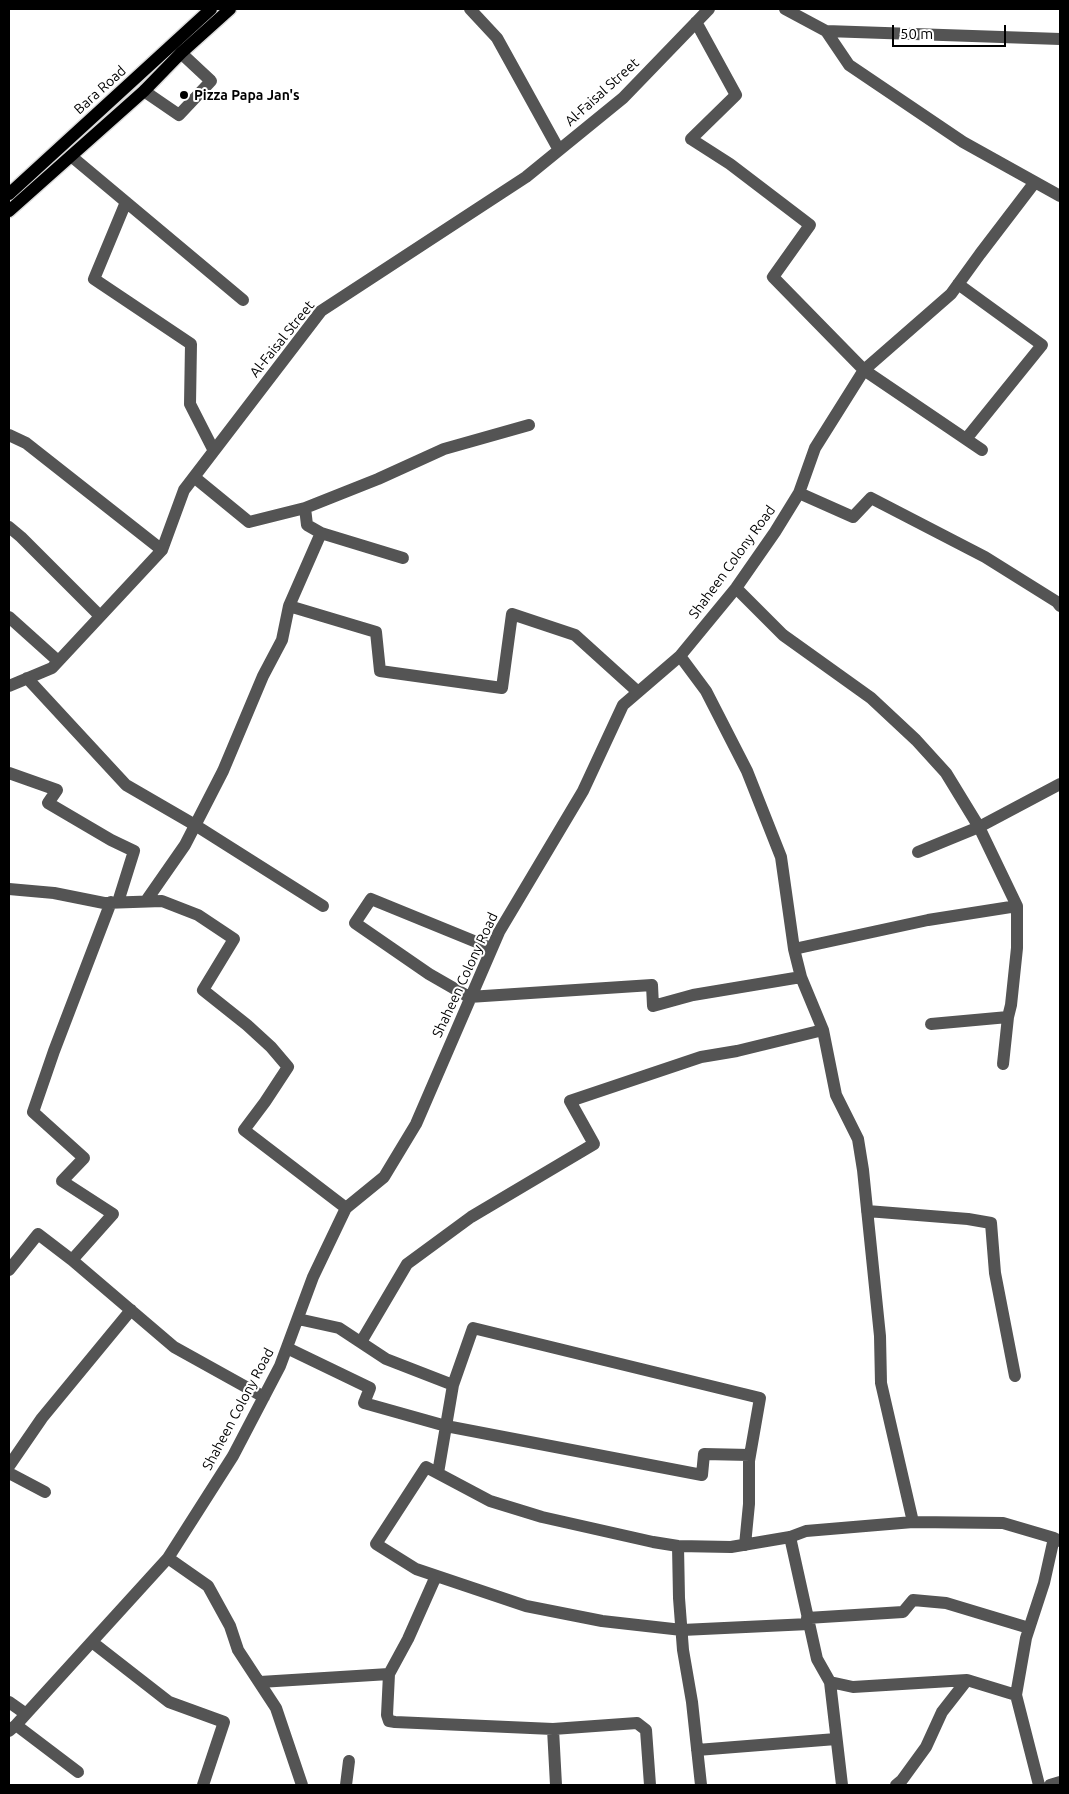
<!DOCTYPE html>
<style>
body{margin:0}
#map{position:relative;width:1069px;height:1794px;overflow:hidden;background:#fff;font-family:Ubuntu,sans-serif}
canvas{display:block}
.frame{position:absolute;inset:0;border:10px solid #000;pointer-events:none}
.scale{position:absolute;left:892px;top:25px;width:114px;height:22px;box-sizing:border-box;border:2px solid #000;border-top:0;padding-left:6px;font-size:15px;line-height:18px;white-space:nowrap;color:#000;-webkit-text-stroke:4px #fff;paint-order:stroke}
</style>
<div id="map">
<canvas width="1069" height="1794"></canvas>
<div class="frame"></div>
<div class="scale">50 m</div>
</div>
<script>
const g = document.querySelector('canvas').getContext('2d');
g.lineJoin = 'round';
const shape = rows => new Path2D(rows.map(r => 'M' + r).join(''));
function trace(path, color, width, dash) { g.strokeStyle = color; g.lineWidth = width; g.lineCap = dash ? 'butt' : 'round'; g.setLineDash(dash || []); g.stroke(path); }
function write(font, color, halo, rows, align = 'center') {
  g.font = font + ' Ubuntu,sans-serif'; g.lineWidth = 4; g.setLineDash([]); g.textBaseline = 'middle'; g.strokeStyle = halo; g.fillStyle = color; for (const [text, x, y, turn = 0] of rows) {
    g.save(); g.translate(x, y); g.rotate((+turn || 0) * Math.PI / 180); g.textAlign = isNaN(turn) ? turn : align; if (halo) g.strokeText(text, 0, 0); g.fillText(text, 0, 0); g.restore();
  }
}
const minor = shape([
 [470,9,497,38,559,150],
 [785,9,826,31,1060,39],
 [696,22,736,95,691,139,730,164,810,225,773,277,864,370,982,450],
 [826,31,849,65,963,142,1060,196],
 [144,91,179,115,211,81,181,53],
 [71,156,243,300],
 [126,202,94,279,191,344,190,404,214,451],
 [958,284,1042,345,966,439],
 [9,435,26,443,162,550],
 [194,477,249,522,305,508,378,479,444,449,529,425],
 [799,493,853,517,871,498,985,557,1057,602,1060,606],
 [9,527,21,537,100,616],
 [321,533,403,558],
 [736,588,783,635,871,698,916,740,946,773,979,827,1017,906,1017,948,1011,1005,1008,1017,1003,1064],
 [289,606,321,533,307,525,305,508],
 [9,617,58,661],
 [680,656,706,691,747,771,781,857,794,949,801,977,823,1030,836,1095,858,1139,863,1170,880,1336,881,1383,913,1522],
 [27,678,126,785,195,825,323,906],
 [9,686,52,668,162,550,184,490,321,311,526,177,623,98,709,9],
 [9,773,57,790,48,803,111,840,134,851,118,902],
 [918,852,979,827,1060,784],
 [9,889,54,893,104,903,162,901,198,915,234,939,203,990,247,1025,271,1047,288,1067,265,1102,244,1130,346,1208],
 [146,901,185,845,223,771,263,676,282,640,289,606,376,632,380,671,502,688,512,614,575,635,638,692],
 [111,902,54,1051,33,1112,84,1158,62,1181,113,1214,72,1260,174,1347,264,1397],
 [491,948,371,899,355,923,429,974,469,997,652,985,653,1006,693,995,801,977],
 [794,949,928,920,1017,906],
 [931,1024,1008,1017],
 [867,1211,968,1219,991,1223,995,1273,1015,1376],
 [9,1270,38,1234,72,1260],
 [298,1319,339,1328,386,1359,453,1385,473,1328,760,1398,749,1461,749,1504,745,1545],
 [361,1342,407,1264,471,1217,594,1144,570,1101,701,1057,737,1051,823,1030],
 [287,1348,370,1388,364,1403,446,1426,702,1475,704,1454,750,1455],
 [9,1466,42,1418,131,1310],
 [9,1473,45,1492],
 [438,1473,453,1385],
 [790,1537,817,1659,830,1682,842,1785],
 [678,1546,679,1598,683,1650,692,1702,701,1785],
 [168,1558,208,1586,230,1626,238,1650,276,1708,302,1785],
 [436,1576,408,1639,389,1674,387,1715,389,1721,395,1722,553,1729,637,1723,646,1730,650,1785],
 [807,1618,903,1612,913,1600,946,1603,1029,1628],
 [809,1624,682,1630,602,1621,526,1606,416,1569,376,1544,426,1467,490,1501,542,1517,653,1542,678,1546,731,1547,790,1537,806,1531,913,1522,1003,1523,1054,1538,1060,1541],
 [92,1642,169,1702,224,1722,203,1785],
 [260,1682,389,1674],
 [830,1682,853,1687,967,1680],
 [9,1702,26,1714],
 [16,1725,78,1772],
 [553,1729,556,1785],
 [9,1731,16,1725,168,1558,233,1456,280,1366,313,1277,346,1208,384,1177,416,1124,499,932,583,791,623,705,680,656,736,588,775,532,799,493,815,448,864,370,951,294,980,254,1035,182],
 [697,1750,836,1739],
 [346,1785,349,1761],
 [896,1785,902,1780,926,1747,942,1712,967,1680,1016,1695],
 [1039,1785,1016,1695,1026,1638,1044,1583,1054,1538],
 [1050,1785,1060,1782]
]);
const major = shape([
 [9,194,211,9],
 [9,211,144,91,181,53,230,9]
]);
const markers = [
 [184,95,5,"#000"]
];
const streetNames = [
 ["Bara Road",100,90,-42],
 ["Al-Faisal Street",602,92,-42],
 ["Al-Faisal Street",282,339,-51],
 ["Shaheen Colony Road",732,562,-54],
 ["Shaheen Colony Road",465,975,-65],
 ["Shaheen Colony Road",238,1409,-62]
];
const poiNames = [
 ["Pizza Papa Jan's",194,95]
];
trace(major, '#dbdbdb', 15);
trace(minor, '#545454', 12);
trace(major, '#000', 12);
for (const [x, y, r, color] of markers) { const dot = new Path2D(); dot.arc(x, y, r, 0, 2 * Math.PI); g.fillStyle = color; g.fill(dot); trace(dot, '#fff', 2); }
write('14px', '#000', '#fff', streetNames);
write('bold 14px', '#000', '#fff', poiNames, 'left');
</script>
